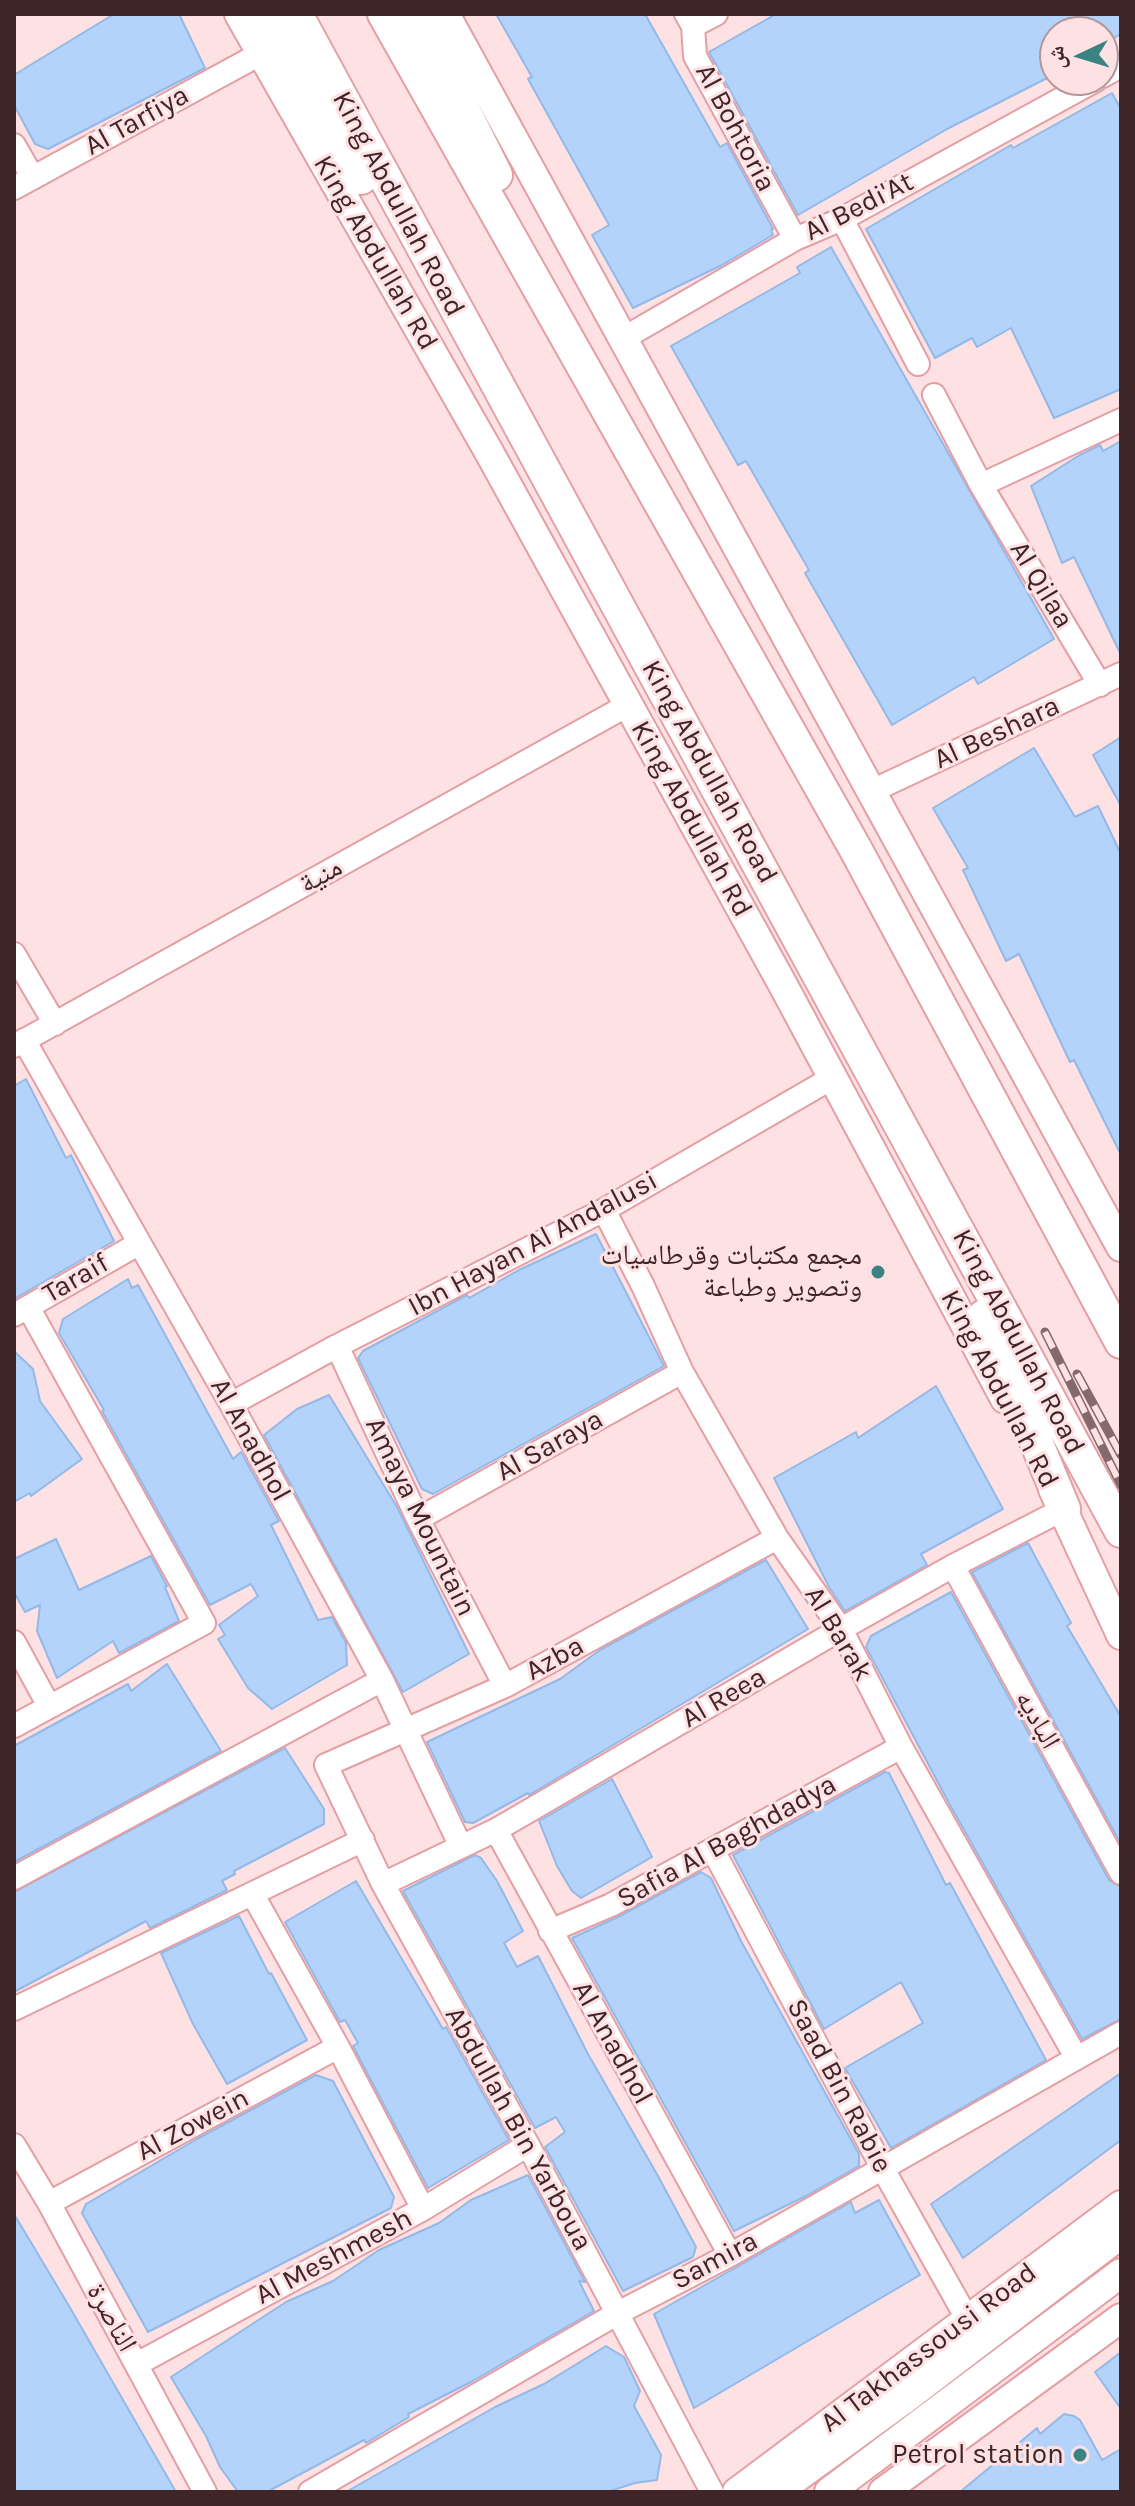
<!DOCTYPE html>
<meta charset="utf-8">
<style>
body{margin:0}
#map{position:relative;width:1135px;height:2506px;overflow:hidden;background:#fee1e3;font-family:Karla,"Noto Naskh Arabic",sans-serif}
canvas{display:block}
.frame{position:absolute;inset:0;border:16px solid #3f2527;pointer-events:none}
.north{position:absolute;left:1039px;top:16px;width:80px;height:80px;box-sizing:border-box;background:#fee1e3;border:2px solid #b29698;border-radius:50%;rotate:266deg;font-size:22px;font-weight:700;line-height:32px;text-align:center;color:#3f2527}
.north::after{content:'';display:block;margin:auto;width:28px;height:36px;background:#3a8382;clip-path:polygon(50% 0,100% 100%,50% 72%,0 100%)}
</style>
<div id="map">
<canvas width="1135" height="2506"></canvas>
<div class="frame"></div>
<div class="north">ش</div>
</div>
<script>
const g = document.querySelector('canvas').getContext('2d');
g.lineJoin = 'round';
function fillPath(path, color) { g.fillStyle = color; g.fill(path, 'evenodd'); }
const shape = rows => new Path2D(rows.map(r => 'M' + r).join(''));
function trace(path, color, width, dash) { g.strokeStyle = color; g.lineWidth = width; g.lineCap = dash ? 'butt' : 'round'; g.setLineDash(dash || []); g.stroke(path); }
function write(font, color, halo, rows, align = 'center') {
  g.font = font + ' Karla,"Noto Naskh Arabic",sans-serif'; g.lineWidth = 6; g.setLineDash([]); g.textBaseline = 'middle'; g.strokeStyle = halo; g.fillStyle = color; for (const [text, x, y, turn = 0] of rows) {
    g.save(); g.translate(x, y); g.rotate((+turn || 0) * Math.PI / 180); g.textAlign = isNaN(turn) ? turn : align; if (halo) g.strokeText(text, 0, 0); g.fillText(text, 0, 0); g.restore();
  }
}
const building = shape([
 [114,14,179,14,205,68,48,149,35,144,14,105,14,75,114,14],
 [496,14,645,14,720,147,727,143,773,229,771,230,773,235,722,265,633,308,592,235,609,225,528,79,532,77,496,14],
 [776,14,1121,14,1121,34,1103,44,1103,32,1055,32,1055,74,949,128,798,215,709,52,776,14],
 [1112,93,1121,109,1121,389,1054,418,1011,328,977,347,972,338,935,358,866,229,1011,145,1013,148,1112,93],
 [831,247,1054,639,978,684,974,677,892,725,805,573,809,570,746,461,738,465,671,346,800,273,797,267,831,247],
 [1121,441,1121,655,1074,557,1062,563,1031,486,1078,456,1100,445,1103,451,1121,441],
 [1121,737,1121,806,1093,755,1121,737],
 [1034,748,1075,817,1098,806,1121,854,1121,1155,1074,1060,1070,1062,1019,954,1006,961,963,870,968,868,933,808,1034,748],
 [26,1079,66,1158,71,1155,114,1241,14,1299,14,1086,26,1079],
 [596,1234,664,1366,433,1494,422,1489,358,1358,363,1351,467,1295,469,1298,519,1270,596,1234],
 [128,1279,132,1288,138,1285,233,1459,241,1452,279,1521,271,1525,318,1620,332,1617,346,1643,347,1665,272,1709,248,1688,218,1639,225,1635,219,1625,258,1596,251,1584,210,1605,102,1411,104,1410,59,1333,63,1319,128,1279],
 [14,1351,33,1369,40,1401,82,1459,31,1496,30,1493,14,1502,14,1351],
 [936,1386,1003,1509,921,1554,927,1565,845,1611,829,1587,774,1478,856,1432,858,1438,936,1386],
 [329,1395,397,1507,469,1654,403,1692,264,1435,297,1409,329,1395],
 [56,1539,79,1590,151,1556,167,1586,165,1587,179,1621,119,1653,113,1641,57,1678,37,1631,40,1605,25,1612,14,1592,14,1559,56,1539],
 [1028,1543,1071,1623,1067,1626,1121,1717,1121,1844,972,1572,1028,1543],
 [766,1560,808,1629,529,1795,528,1793,473,1823,465,1822,427,1742,560,1679,600,1650,766,1560],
 [951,1592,1109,1880,1121,1887,1121,2019,1082,2039,950,1805,866,1647,871,1636,951,1592],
 [167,1664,221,1751,14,1862,14,1746,128,1684,131,1691,167,1664],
 [285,1748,324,1809,324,1824,234,1871,235,1874,222,1881,227,1890,150,1928,146,1921,14,1992,14,1892,285,1748],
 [885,1772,889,1773,946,1885,950,1883,1046,2060,891,2148,845,2068,923,2023,901,1982,824,2029,733,1855,885,1772],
 [612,1779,652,1857,581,1898,572,1891,557,1866,539,1821,612,1779],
 [475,1855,481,1858,497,1881,523,1931,504,1943,517,1967,538,1956,588,2054,658,2176,696,2247,693,2257,623,2291,545,2147,565,2132,556,2117,535,2128,403,1891,475,1855],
 [701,1872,711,1878,741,1941,859,2154,859,2166,806,2196,734,2231,572,1938,618,1917,701,1872],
 [356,1881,443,2029,446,2027,509,2140,428,2188,353,2046,358,2043,345,2020,340,2022,285,1922,356,1881],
 [239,1916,269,1974,271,1973,307,2040,227,2084,193,2024,161,1953,239,1916],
 [1121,2073,1121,2140,963,2258,931,2204,1121,2073],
 [316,2075,333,2081,394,2197,391,2208,148,2332,82,2213,86,2204,197,2139,316,2075],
 [528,2175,585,2282,579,2281,594,2311,471,2382,408,2414,409,2417,366,2443,364,2440,267,2492,238,2492,220,2467,206,2436,171,2377,286,2302,333,2281,379,2250,439,2223,471,2200,528,2175],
 [879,2200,920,2275,694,2408,654,2314,851,2202,855,2213,879,2200],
 [14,2214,69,2306,176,2492,14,2492,14,2214],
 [606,2346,624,2357,640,2391,634,2406,661,2455,657,2480,635,2483,607,2492,346,2492,495,2407,544,2384,606,2346],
 [1121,2352,1121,2409,1095,2372,1121,2352],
 [1064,2414,1074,2416,1080,2420,1102,2460,1121,2449,1121,2492,960,2492,1037,2428,1040,2434,1064,2414]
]);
const minor = shape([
 [686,14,693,26,695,56,795,239],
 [693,26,716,14],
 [1103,76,1121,66],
 [14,145,33,178],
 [14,188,260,54],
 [842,219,918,364],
 [624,338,795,239,842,219,1096,80],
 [934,395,981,485],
 [1100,685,981,485,1121,420],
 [872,791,1121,674],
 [14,954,55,1024],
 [24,1040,231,1404,382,1680,461,1847],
 [14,1046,628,705],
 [604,1210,643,1286,682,1372,777,1538,841,1629,901,1747,1076,2057],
 [14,1315,138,1244],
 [337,1346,418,1519,505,1686],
 [231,1404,337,1346,604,1210,832,1078],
 [418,1519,682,1372],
 [953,1566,1121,1873],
 [14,1642,49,1706],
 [14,1726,204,1623,28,1307],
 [496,1830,730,2255],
 [713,1850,883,2169,968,2320],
 [14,1878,382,1680],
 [383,1884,496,1830,841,1629,953,1566,1064,1509],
 [253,1895,338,2047,423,2209],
 [550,1931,611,1905,901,1747],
 [14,2009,363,1840],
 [14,2145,49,2203,205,2492],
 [49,2203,338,2047],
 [137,2364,423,2209,528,2145],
 [310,2492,618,2313,730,2255,1121,2033],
 [712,2492,528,2145,383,1884,326,1765,505,1686,777,1538]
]);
const major = shape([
 [239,14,489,452,783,985,1005,1399],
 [445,14,1121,1247],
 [1053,1489,1121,1635],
 [737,2492,1121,2205],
 [777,2492,902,2401,1121,2234],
 [829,2492,1121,2273],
 [883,2492,1121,2318]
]);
const highway = shape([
 [267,14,361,178],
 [296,14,1121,1531],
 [384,14,855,848,1121,1342],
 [416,14,496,175],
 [984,1316,1064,1509]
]);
const rail = shape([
 [1045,1332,1121,1485],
 [1077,1374,1121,1455]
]);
const markers = [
 [878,1272,8,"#3a8382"],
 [1080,2455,8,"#3a8382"]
];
const streetNames = [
 ["Al Tarfiya",137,121,-29],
 ["Al Bohtoria",735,128,62],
 ["King Abdullah Road",398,204,62],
 ["Al Bedi'At",859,207,-27],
 ["King Abdullah Rd",375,253,60],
 ["Al Qilaa",1041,585,59],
 ["Al Beshara",997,733,-25],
 ["King Abdullah Road",709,772,61],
 ["King Abdullah Rd",691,819,61],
 ["منية",321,876,-29],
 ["Ibn Hayan Al Andalusi",533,1244,-28],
 ["Taraif",76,1279,-30],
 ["King Abdullah Road",1018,1342,62],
 ["King Abdullah Rd",999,1389,62],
 ["Al Anadhol",250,1440,61],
 ["Al Saraya",550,1446,-29],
 ["Amaya Mountain",420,1517,64],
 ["Al Barak",838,1634,59],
 ["Azba",555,1659,-29],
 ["Al Reea",724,1698,-30],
 ["الباديه",1037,1720,61],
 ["Safia Al Baghdadya",727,1842,-29],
 ["Al Anadhol",612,2043,61],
 ["Saad Bin Rabie",839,2086,62],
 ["Al Zowein",193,2125,-28],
 ["Abdullah Bin Yarboua",518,2129,61],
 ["Al Meshmesh",334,2257,-28],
 ["Samira",715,2261,-28],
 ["الناصرة",111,2318,61],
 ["Al Takhassousi Road",929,2348,-37]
];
const poiNames = [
 ["مجمع مكتبات وقرطاسيات",862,1256],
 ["وتصوير وطباعة",862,1288],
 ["Petrol station",1064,2455]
];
fillPath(building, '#b4d3fb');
trace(building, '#93b9e9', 2);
trace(minor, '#e39fa4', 26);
trace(major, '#e39fa4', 32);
trace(highway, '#e39fa4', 36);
trace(minor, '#fff', 22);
trace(major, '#fff', 28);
trace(highway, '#fff', 32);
trace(rail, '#856a6c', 9);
trace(rail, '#fee1e3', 6, [18]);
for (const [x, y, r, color] of markers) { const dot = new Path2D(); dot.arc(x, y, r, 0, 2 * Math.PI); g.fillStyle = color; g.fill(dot); trace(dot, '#fee1e3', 3); }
write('28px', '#3f2527', '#fee1e3', streetNames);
write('28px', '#3f2527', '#fee1e3', poiNames, 'right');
</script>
